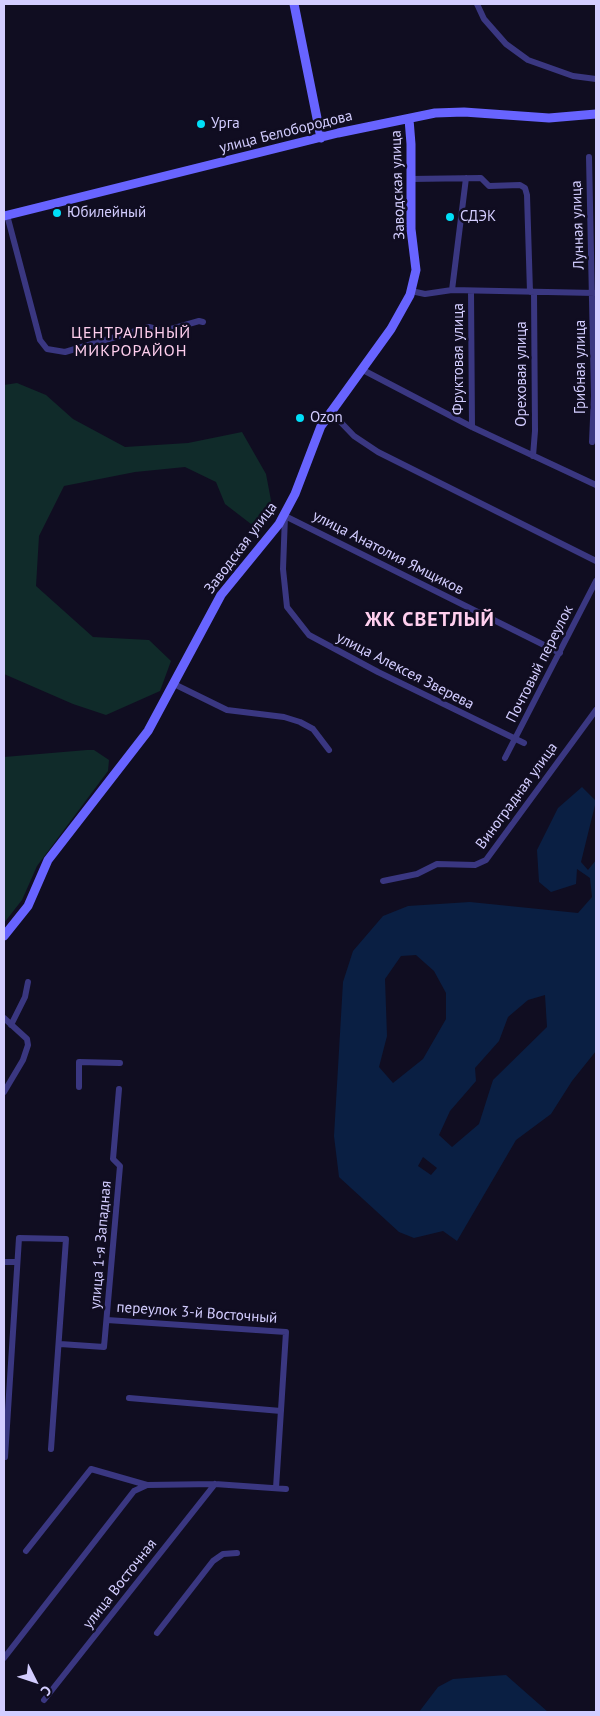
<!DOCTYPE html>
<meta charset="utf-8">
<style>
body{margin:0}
#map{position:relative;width:600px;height:1716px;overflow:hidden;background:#100d21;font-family:"PT Sans",sans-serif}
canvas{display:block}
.frame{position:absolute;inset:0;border:5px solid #d3cdff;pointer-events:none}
.north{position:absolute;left:10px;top:1656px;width:50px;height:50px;-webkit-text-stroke:4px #100d21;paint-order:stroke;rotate:131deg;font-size:14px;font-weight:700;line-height:20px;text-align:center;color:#d3cdff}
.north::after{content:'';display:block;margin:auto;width:18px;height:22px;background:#d3cdff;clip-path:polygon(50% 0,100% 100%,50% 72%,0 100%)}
</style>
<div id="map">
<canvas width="600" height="1716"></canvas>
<div class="frame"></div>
<div class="north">С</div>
</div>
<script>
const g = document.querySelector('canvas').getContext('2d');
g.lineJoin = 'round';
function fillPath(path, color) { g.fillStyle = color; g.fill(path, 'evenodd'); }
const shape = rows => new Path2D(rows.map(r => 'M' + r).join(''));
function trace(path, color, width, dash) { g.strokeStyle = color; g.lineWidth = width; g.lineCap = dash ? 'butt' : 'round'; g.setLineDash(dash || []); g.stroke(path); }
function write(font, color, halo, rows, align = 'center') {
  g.font = font + ' "PT Sans",sans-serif'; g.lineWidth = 5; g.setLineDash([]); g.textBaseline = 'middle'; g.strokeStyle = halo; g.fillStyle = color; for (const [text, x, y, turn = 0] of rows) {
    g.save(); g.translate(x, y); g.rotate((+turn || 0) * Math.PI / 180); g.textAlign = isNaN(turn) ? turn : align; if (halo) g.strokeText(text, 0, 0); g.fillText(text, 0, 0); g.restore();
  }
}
const green = shape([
 [17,383,46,395,73,419,125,447,188,443,242,432,266,474,273,511,251,524,225,504,216,482,185,467,135,472,64,486,39,536,36,586,93,637,149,640,171,661,160,691,106,715,73,704,4,674,4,385],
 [87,750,94,750,109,760,108,771,37,866,22,900,4,923,4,757]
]);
const water = shape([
 [582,787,596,801,581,862,588,870,596,860,596,1051,572,1081,551,1114,516,1140,457,1241,443,1231,414,1238,399,1232,339,1177,334,1136,343,982,353,951,383,916,408,906,470,902,578,913,592,897,590,878,577,869,576,884,551,892,539,882,537,850,558,808],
 [416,955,434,971,446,993,446,1019,423,1059,393,1083,379,1067,387,1036,385,979,401,956],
 [545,995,547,1027,493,1080,479,1124,452,1147,439,1135,450,1111,476,1081,475,1068,499,1041,508,1017,528,1000],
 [423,1157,437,1168,431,1175,418,1166],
 [506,1675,548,1712,419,1712,438,1687,453,1679]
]);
const street = shape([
 [477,4,484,19,506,44,528,60,573,76,596,79],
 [589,157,594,396,592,442],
 [410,179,481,178,489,186,520,185,525,188,527,195,530,292],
 [7,215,40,340,47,349,65,352,149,327,164,331,199,321,203,322],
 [452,290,466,178],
 [411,291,425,294,452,290,595,293],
 [471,291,472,427],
 [361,369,472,427,596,485],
 [330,411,354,436,378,452,596,561],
 [533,456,535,431,534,292],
 [174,684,227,710,284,717,300,722,313,729,329,750],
 [524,743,378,672,309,635,287,607,283,569,285,516,560,653],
 [505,758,596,581],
 [383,881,417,874,437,864,475,865,486,860,596,710],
 [4,1018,27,1039,28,1045,23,1060,4,1092],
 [11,1025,25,997,28,982],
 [79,1087,79,1062,120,1063],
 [4,1262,17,1262],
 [107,1320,286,1332,276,1488],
 [60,1344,104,1347,120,1166,113,1159,119,1089],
 [129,1398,281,1411],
 [5,1457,19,1238,66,1239,51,1449],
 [26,1551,91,1469,147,1485],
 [157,1633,213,1561,223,1554,237,1553],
 [4,1658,134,1491,147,1485,215,1484,286,1489],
 [44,1700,215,1484]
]);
const secondary = shape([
 [294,4,321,138],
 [4,216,338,133,435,113,464,112,549,118,596,114],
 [4,936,28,906,48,860,148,731,221,595,279,524,295,494,321,426,391,329,410,295,416,270,411,229,411,144,409,119]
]);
const markers = [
 [201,124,5,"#00dff8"],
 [57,213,5,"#00dff8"],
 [450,217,5,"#00dff8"],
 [300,418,5,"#00dff8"]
];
const poiNames = [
 ["Урга",211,124],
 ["Юбилейный",67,213],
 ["СДЭК",460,217],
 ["Ozon",310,418]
];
const streetNames = [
 ["улица Белобородова",286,132,-14],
 ["Заводская улица",398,185,-92],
 ["Лунная улица",578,225,-92],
 ["Фруктовая улица",459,359,-90],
 ["Грибная улица",581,367,-90],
 ["Ореховая улица",522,374,-90],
 ["Заводская улица",241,548,-53],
 ["улица Анатолия Ямщиков",388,553,27],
 ["Почтовый переулок",540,664,-63],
 ["улица Алексея Зверева",405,671,27],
 ["Виноградная улица",517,796,-54],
 ["улица 1-я Западная",101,1245,-85],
 ["переулок 3-й Восточный",197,1313,4],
 ["улица Восточная",120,1584,-52]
];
const neighbourhoodNames = [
 ["ЦЕНТРАЛЬНЫЙ",131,333],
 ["МИКРОРАЙОН",131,351]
];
const districtNames = [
 ["ЖК СВЕТЛЫЙ",430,620]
];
fillPath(green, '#102b2a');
fillPath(water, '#0a1f43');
trace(street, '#3a3781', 6);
trace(secondary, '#6864ff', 9);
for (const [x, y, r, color] of markers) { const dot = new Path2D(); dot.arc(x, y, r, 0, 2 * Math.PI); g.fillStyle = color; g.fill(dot); trace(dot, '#100d21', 2); }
write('15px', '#d3cdff', '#100d21', poiNames, 'left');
write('15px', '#d3cdff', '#100d21', streetNames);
g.letterSpacing = '1px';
write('16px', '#ffcfee', '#100d21', neighbourhoodNames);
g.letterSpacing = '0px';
g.letterSpacing = '1px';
write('bold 20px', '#ffcfee', '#100d21', districtNames);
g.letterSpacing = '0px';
</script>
